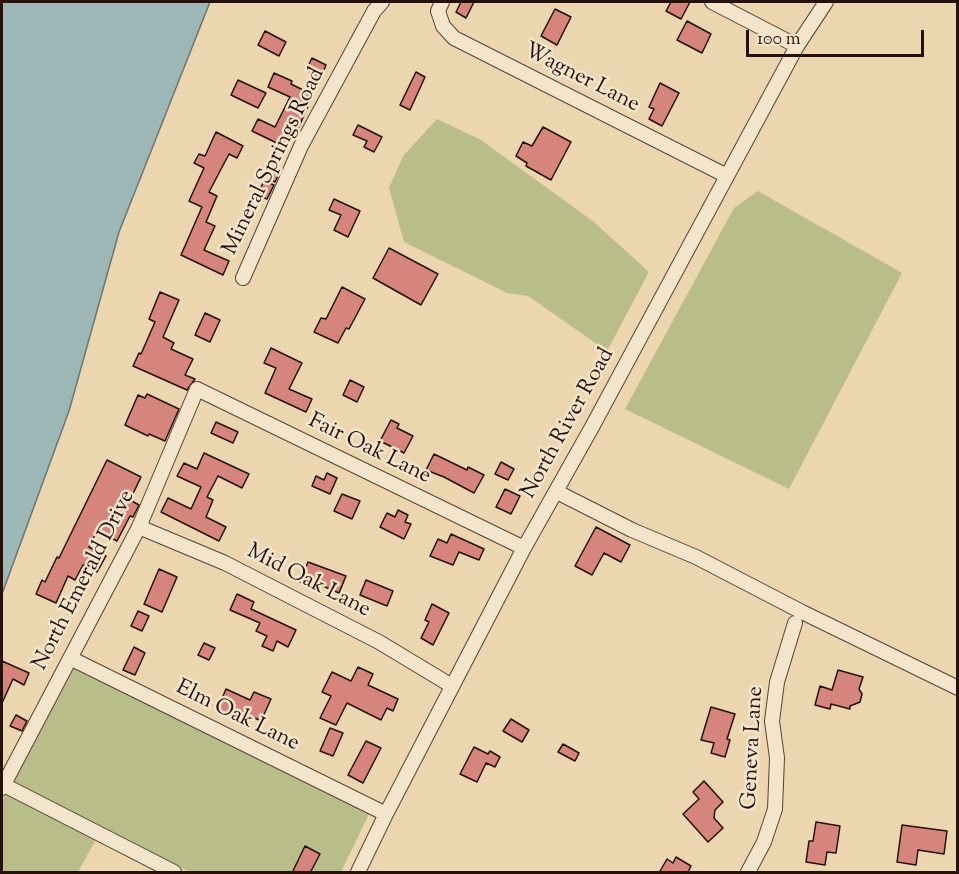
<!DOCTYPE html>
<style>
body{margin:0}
#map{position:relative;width:959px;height:874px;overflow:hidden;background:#ecd6b0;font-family:"Sorts Mill Goudy",serif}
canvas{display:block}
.frame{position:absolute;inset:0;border:3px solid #25110a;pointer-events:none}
.scale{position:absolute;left:746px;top:30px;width:178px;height:27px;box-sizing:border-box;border:3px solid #25110a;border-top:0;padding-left:8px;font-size:18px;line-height:21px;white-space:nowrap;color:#25110a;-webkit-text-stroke:4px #f3e4cc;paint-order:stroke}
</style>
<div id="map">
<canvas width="959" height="874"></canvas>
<div class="frame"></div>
<div class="scale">100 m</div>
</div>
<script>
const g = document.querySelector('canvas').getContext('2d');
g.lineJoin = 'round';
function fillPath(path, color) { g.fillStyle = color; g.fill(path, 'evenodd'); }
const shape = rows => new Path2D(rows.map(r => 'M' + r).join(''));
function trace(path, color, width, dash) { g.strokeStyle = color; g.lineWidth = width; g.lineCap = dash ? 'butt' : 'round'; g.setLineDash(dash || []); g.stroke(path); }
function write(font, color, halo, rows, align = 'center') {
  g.font = font + ' "Sorts Mill Goudy",serif'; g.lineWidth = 5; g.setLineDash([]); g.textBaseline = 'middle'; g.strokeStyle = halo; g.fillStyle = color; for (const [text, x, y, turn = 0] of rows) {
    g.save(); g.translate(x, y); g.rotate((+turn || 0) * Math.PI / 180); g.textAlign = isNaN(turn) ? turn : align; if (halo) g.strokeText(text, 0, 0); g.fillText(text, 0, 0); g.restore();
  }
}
const green = shape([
 [437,119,481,140,594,222,649,272,607,351,528,296,507,293,404,242,389,188,403,156],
 [758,191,902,273,789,489,625,409,734,208],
 [73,666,369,814,341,872,190,872,101,830,78,872,2,872,2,801]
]);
const water = shape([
 [2,2,210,2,119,232,69,411,2,594,2,2]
]);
const building = shape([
 [461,2,474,2,466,18,456,12,461,2],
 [671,2,690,2,681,19,666,11,671,2],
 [555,9,571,17,557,45,541,36,555,9],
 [687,21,711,34,702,53,677,40,687,21],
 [265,31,286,42,279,56,258,45,265,31],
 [312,58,326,65,321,77,306,70,312,58],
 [416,72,425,77,410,110,400,105,416,72],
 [274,73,292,81,291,84,313,95,297,131,294,130,285,147,252,131,258,119,275,127,290,97,268,87,274,73],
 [238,80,266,93,258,108,231,95,238,80],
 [660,83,679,93,662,126,649,119,654,109,649,107,660,83],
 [358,125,382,137,374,152,364,147,367,141,353,135,358,125],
 [543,127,571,142,551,180,526,166,527,163,516,156,523,142,532,146,543,127],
 [216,132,243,146,237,158,229,154,209,192,217,196,206,222,215,226,204,250,229,261,223,275,181,255,202,207,189,201,204,168,194,163,199,154,205,156,216,132],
 [273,169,280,172,275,182,269,179,273,169],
 [264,181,274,185,267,199,257,195,264,181],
 [334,199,360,211,348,237,334,230,341,215,329,210,334,199],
 [389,248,438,274,421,305,373,278,389,248],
 [342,287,365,299,349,329,346,328,338,343,314,332,321,318,326,319,342,287],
 [160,292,179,300,163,337,174,343,171,349,193,359,185,375,195,379,187,390,133,366,139,353,141,354,155,322,149,319,160,292],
 [205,313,220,320,210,342,195,335,205,313],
 [271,348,302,363,289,389,312,399,306,412,265,393,276,368,264,363,271,348],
 [350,380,364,387,357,402,343,395,350,380],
 [147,394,179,409,165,441,149,434,148,436,125,425,138,395,145,398,147,394],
 [391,420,399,424,397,428,413,436,404,453,380,441,391,420],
 [216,422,238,432,233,443,211,433,216,422],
 [204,453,249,474,242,488,218,476,207,497,213,500,206,517,226,527,219,541,161,512,168,498,191,509,201,487,177,476,184,463,197,469,204,453],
 [434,454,467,470,468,467,484,475,474,493,444,477,426,470,434,454],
 [107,460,141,477,130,500,139,505,133,517,130,516,117,541,97,531,89,547,106,556,97,572,83,565,75,580,68,576,56,603,36,594,42,580,45,582,57,557,59,558,107,460],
 [501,462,514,469,508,480,495,474,501,462],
 [327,473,337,478,330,494,312,486,316,476,324,480,327,473],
 [505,489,520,496,511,514,496,507,505,489],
 [342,494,360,501,352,519,334,511,342,494],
 [398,510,408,515,405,522,411,524,404,539,380,527,387,513,395,517,398,510],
 [596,527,630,545,621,562,604,553,592,575,575,566,596,527],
 [451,534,484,549,479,560,459,552,453,565,430,556,438,539,447,543,451,534],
 [308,562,346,576,339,593,316,583,313,588,300,582,308,562],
 [159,569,177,577,162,612,144,604,159,569],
 [366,580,393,591,387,606,360,595,366,580],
 [237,594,254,602,251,609,296,630,288,647,277,641,273,651,262,646,267,636,256,631,260,623,230,610,237,594],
 [432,604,449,613,433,645,421,638,429,622,425,620,432,604],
 [138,611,149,616,142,631,131,626,138,611],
 [204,643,215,648,209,660,198,655,204,643],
 [134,647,145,653,135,675,123,670,134,647],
 [2,661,29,673,24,685,13,679,2,703,2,661],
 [358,667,373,674,368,685,398,699,393,711,387,708,381,720,347,703,336,725,320,718,331,696,322,692,332,672,351,681,358,667],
 [838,670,863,677,859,689,862,694,860,702,850,706,850,709,831,704,830,709,815,705,820,686,832,690,838,670],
 [226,689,250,700,254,692,271,699,261,721,236,709,232,717,217,710,226,689],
 [711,707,735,714,727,739,730,740,725,757,711,753,714,743,701,740,711,707],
 [16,715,27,721,22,731,10,726,16,715],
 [511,719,529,730,522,742,503,731,511,719],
 [330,728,343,733,333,756,320,751,330,728],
 [366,741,381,748,363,783,348,775,366,741],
 [563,744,579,753,575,761,558,752,563,744],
 [474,747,488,754,490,751,500,757,495,767,486,763,477,782,460,774,474,747],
 [704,781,723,802,715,810,714,818,723,828,708,842,683,814,699,799,693,792,704,781],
 [816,822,840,826,836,853,827,852,825,865,806,862,809,841,813,841,816,822],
 [902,825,947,831,944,854,918,850,916,865,897,862,902,825],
 [305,846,320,854,310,873,292,873,305,846],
 [676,857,691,866,688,872,689,873,659,873,667,859,673,863,676,857]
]);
const minor = shape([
 [442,2,438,11,443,26,454,38,727,176],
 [712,2,797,46],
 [243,278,301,146,374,11,382,2],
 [557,492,632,530,696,557,802,612,958,688],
 [139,527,225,563,379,642,452,686],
 [70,658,386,814],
 [4,785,174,872],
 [2,788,139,527,197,389,524,548],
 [358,872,386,814,524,548,592,427,797,46,826,2],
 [748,872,764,842,775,809,777,758,772,721,777,682,795,623]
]);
const streetNames = [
 ["Wagner Lane",581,79,27],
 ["Mineral Springs Road",275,162,-64],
 ["North River Road",569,424,-61],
 ["Fair Oak Lane",369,450,26],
 ["North Emerald Drive",85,581,-63],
 ["Mid Oak Lane",308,582,27],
 ["Elm Oak Lane",237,717,26],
 ["Geneva Lane",754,748,-87]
];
fillPath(green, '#b9bd8a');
fillPath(water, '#9cb7b5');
trace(water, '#6c7571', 1.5);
fillPath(building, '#d5857c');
trace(building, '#25110a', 1.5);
trace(minor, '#574234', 16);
trace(minor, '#f3e4cc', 14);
write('22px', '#25110a', '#f3e4cc', streetNames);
</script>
